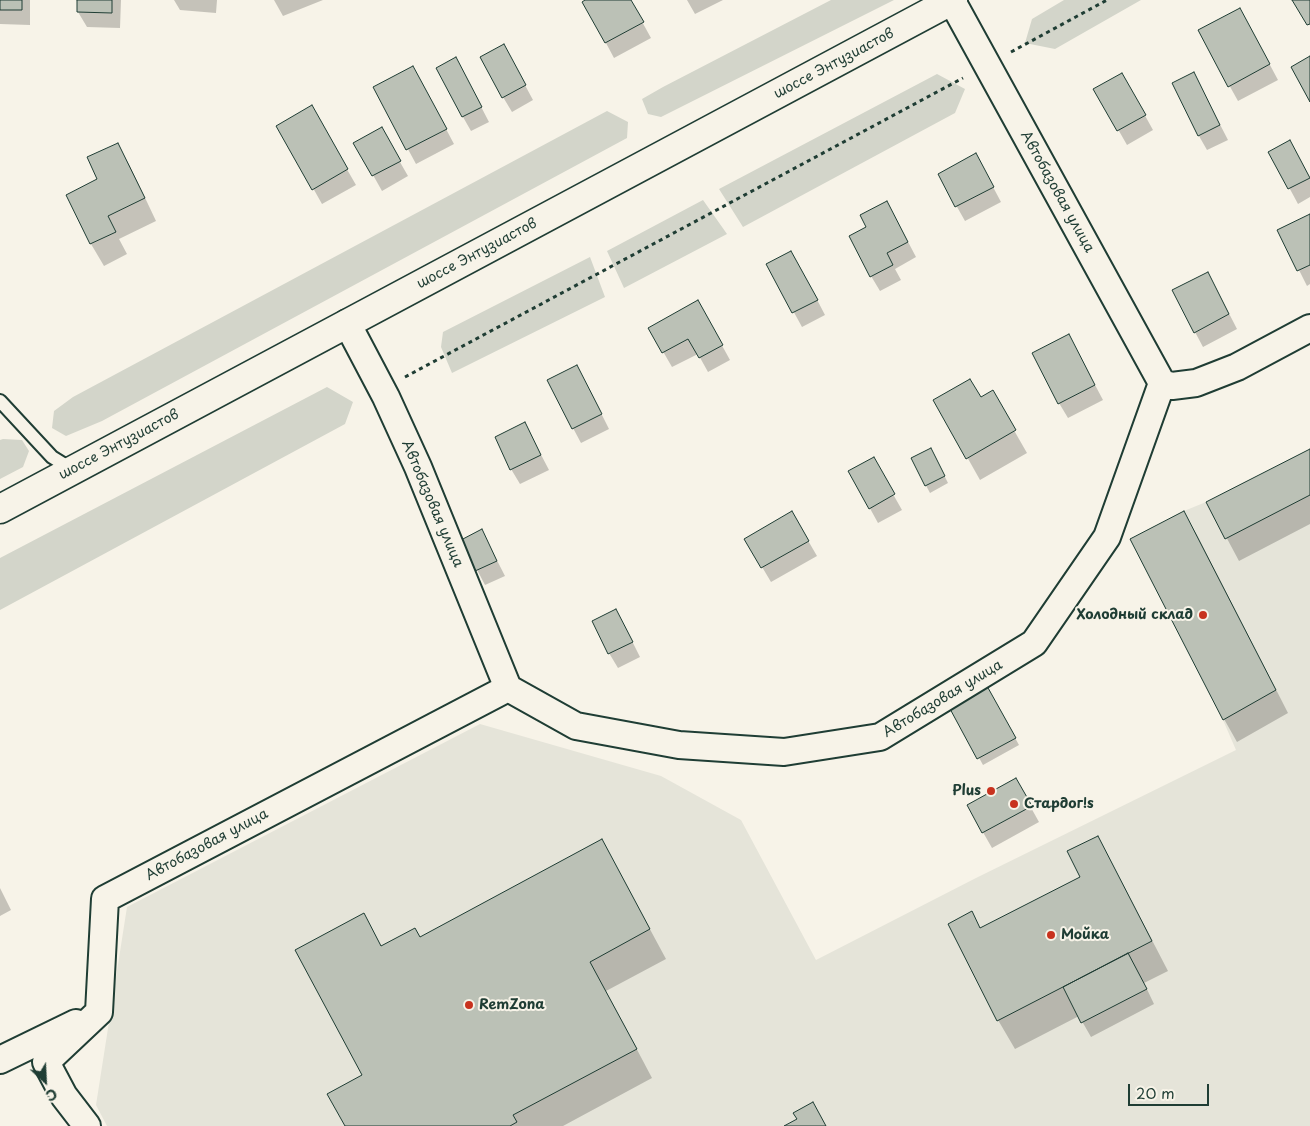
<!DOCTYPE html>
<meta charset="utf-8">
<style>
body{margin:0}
#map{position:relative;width:1310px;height:1126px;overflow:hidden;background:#f7f3e8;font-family:"Playpen Sans",sans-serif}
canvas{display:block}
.north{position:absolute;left:20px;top:1056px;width:50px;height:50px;-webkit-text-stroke:4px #f7f3e8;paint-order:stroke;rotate:155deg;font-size:14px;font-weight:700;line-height:20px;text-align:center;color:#1f3d34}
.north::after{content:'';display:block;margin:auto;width:18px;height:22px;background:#1f3d34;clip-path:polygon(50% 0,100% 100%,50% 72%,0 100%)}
.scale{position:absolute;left:1128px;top:1084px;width:81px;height:22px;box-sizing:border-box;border:2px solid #1f3d34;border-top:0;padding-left:6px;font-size:15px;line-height:18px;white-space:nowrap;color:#1f3d34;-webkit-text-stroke:4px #f7f3e8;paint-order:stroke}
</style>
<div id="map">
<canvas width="1310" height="1126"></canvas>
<div class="north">С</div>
<div class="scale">20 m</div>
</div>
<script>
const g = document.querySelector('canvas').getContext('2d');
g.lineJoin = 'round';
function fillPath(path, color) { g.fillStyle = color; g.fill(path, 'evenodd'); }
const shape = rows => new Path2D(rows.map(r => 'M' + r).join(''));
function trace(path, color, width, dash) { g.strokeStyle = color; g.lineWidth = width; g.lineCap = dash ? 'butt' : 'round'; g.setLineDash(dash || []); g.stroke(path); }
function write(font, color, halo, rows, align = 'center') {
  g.font = font + ' "Playpen Sans",sans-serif'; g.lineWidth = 4; g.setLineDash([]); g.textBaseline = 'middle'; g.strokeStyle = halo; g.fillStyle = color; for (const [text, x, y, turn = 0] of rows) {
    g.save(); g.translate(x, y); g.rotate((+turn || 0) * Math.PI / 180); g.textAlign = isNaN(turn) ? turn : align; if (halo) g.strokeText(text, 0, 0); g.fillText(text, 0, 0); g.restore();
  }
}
const built = shape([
 [1310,449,1310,1126,107,1126,96,1105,127,907,480,724,661,776,741,820,816,960,976,878,1236,750,1223,720,1130,539,1184,511,1206,502]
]);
const green = shape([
 [831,0,894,0,661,117,648,114,642,99,663,87],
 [1064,0,1141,0,1055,49,1025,43,1032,19],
 [937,74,965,89,955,113,743,227,719,189],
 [607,111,628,122,627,138,102,421,66,436,52,428,54,411,73,397],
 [703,200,727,234,624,288,607,251],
 [590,257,605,297,452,373,441,347,443,332],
 [327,387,353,402,345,424,0,610,0,558],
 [3,439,22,440,29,451,23,467,0,479,0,440]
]);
const shadow = shape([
 [0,0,30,0,30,25,0,24],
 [78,0,121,0,120,28,87,27,78,12],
 [174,0,217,0,216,13,180,10],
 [274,0,323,0,283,16],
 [588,0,630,0,651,38,614,58,584,2],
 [687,0,723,0,695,14],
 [1248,24,1278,80,1238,101,1199,31],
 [512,61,533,100,512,112,503,97],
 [464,74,489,122,471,131,463,117],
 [1122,74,1153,130,1127,145,1095,89],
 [1194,74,1228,140,1207,150,1199,136],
 [421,82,454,144,416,164,375,88],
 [311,107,356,185,322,204,278,126],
 [381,129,408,176,382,191,355,143],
 [117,144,130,166,156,221,119,239,127,254,104,266,91,244,67,195,99,179],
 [1270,152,1298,156,1310,180,1310,197,1298,204],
 [984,170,1001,202,965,221,939,175],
 [1310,215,1310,284,1307,286,1279,230],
 [895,217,916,257,895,269,901,280,880,291,871,276],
 [768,265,800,267,825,315,802,327],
 [1216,288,1237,329,1203,347,1195,332],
 [698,302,730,360,708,372,698,354,672,367,650,329],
 [1077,351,1103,400,1068,418,1059,403],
 [585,381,609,429,581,443,573,428],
 [992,392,1027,453,980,480,935,400,980,399],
 [525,424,549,470,520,484,511,469],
 [1310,450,1310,524,1239,561,1208,503],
 [935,457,948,483,930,493,912,459],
 [873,459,902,510,878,523,850,472],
 [792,513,817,556,771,582,746,540],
 [1184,513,1197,535,1288,713,1237,742,1224,719,1131,540],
 [482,531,505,576,485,585,462,541],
 [624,625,640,657,618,668,609,653],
 [987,687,1019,745,983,765,951,707],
 [1015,779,1039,822,992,848,968,806],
 [1098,838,1114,867,1168,971,1144,983,1154,1004,1091,1037,1079,1016,1015,1049,998,1020,980,929,1082,877],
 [618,870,666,959,606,991,652,1078,563,1126,346,1126,364,1076,364,915,382,947,420,939],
 [0,888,11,910,0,916]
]);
const building = shape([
 [0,0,22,0,22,10,0,10,0,0],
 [77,0,112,0,112,13,77,12,77,0],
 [585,0,631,0,644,22,605,43,582,2,585,0],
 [1292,0,1310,0,1310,24,1307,25,1292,0],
 [1240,8,1270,64,1228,87,1198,30,1240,8],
 [504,44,526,85,502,98,480,57,504,44],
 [1310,56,1310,102,1291,67,1310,56],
 [456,57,482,107,462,117,436,68,456,57],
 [413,66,447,129,406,150,373,87,413,66],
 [1194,72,1220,125,1198,136,1172,83,1194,72],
 [1122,73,1146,115,1117,131,1093,89,1122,73],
 [312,105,348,169,312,190,276,126,312,105],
 [382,127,401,161,372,176,353,143,382,127],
 [1290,140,1310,178,1288,189,1268,152,1290,140],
 [118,143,145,198,108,216,116,232,90,244,66,195,97,179,87,157,118,143],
 [976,153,994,187,955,207,938,174,976,153],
 [887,201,908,242,887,253,893,265,870,277,849,236,866,227,860,215,887,201],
 [1310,214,1310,265,1297,271,1277,230,1310,214],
 [791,251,818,300,792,313,766,264,791,251],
 [1208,272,1229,314,1194,333,1172,290,1208,272],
 [698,300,723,345,699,358,688,339,662,353,648,328,698,300],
 [1069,334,1095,385,1058,404,1032,353,1069,334],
 [577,365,602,414,572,429,547,380,577,365],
 [970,379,981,397,993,390,1016,430,966,459,933,400,970,379],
 [525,422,541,455,510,470,495,437,525,422],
 [931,448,945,476,925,486,911,458,931,448],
 [1310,449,1310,495,1225,539,1206,502,1310,449],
 [874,457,895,494,869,509,848,471,874,457],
 [792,511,809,541,761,568,744,539,792,511],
 [1184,511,1276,690,1223,720,1130,539,1184,511],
 [482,529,497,561,475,571,461,540,482,529],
 [616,609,633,642,608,654,592,621,616,609],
 [987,686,1016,738,977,759,949,707,987,686],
 [1016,778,1032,806,982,833,967,805,1016,778],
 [1098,836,1152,941,997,1021,948,924,972,911,980,928,1080,877,1067,851,1098,836],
 [602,839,650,929,590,962,637,1049,513,1115,517,1122,510,1126,345,1126,327,1094,362,1075,295,950,364,913,381,946,415,928,420,937,602,839],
 [1128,953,1147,989,1081,1023,1063,987,1128,953],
 [813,1102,826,1126,784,1126,797,1119,793,1113,813,1102]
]);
const path = shape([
 [1011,52,1107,0],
 [405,377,963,78]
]);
const lane = shape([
 [0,401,52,457,73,470]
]);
const street = shape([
 [347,323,386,397,418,467,508,688,576,726,679,745,784,752,880,737,1034,643,1107,537,1162,383,952,1],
 [1162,383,1172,386,1196,383,1237,367,1310,328],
 [99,1012,105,899,508,688],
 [0,1060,76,1023],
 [87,1126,64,1096,46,1062,99,1012]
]);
const secondary = shape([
 [0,509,953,0]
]);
const markers = [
 [1203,615,5,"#c8321e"],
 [991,791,5,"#c8321e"],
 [1014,804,5,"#c8321e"],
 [1051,935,5,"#c8321e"],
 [469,1005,5,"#c8321e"]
];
const streetNames = [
 ["шоссе Энтузиастов",834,64,-28],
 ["Автобазовая улица",1057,192,61],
 ["шоссе Энтузиастов",477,254,-28],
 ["шоссе Энтузиастов",119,445,-28],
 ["Автобазовая улица",432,504,67],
 ["Автобазовая улица",943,699,-31],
 ["Автобазовая улица",207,845,-28]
];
const poiNames = [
 ["Холодный склад",1193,615,"right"],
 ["Plus",981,791,"right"],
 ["Стардог!s",1024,804],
 ["Мойка",1061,935],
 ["RemZona",479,1005]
];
fillPath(built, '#e5e4d9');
fillPath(green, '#d3d5ca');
fillPath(shadow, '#0003');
fillPath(building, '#bbc1b6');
trace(building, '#1f3d34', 1);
trace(lane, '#1f3d34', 16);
trace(street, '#1f3d34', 30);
trace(secondary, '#1f3d34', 31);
trace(path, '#1f3d34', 3, [4, 4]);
trace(lane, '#f7f3e8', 12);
trace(street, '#f7f3e8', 26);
trace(secondary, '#f7f3e8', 28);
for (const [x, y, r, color] of markers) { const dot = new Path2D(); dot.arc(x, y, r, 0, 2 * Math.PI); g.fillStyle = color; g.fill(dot); trace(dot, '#f7f3e8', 2); }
write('14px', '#1f3d34', '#f7f3e8', streetNames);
write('bold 14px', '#1f3d34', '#f7f3e8', poiNames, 'left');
</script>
